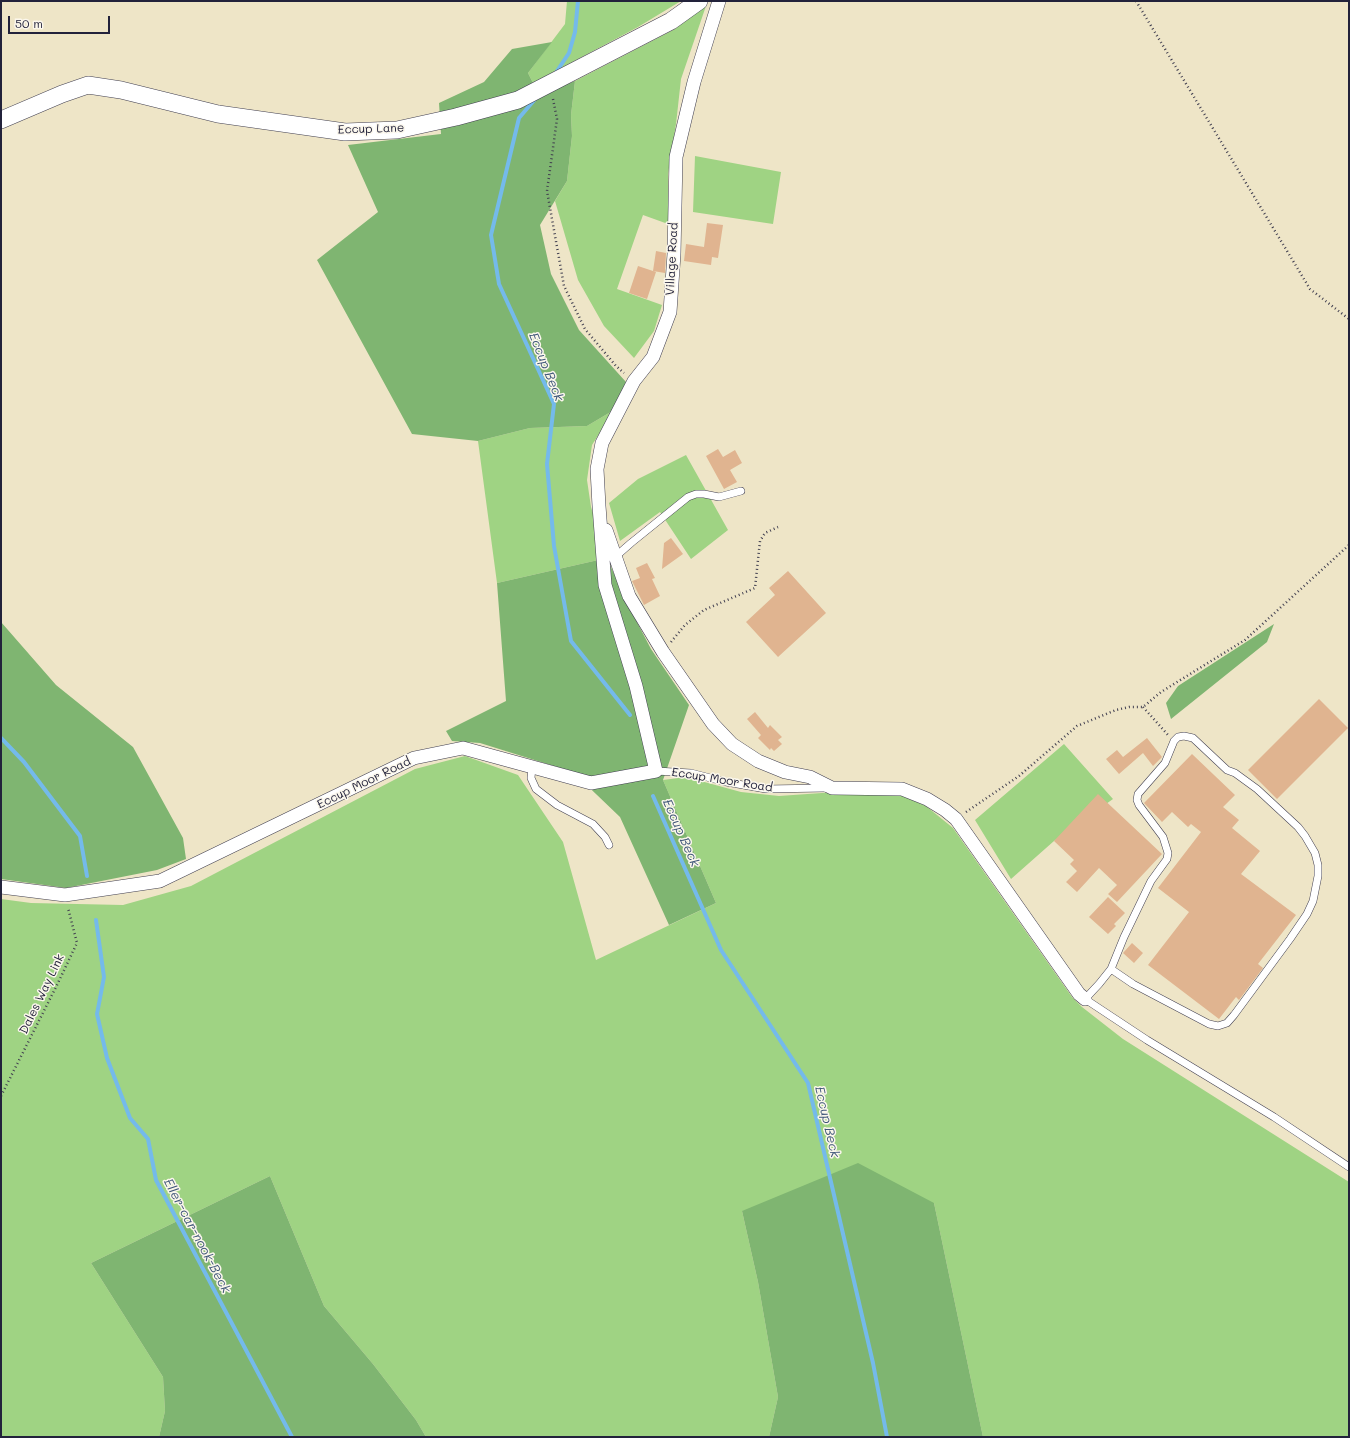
<!DOCTYPE html>
<style>
body{margin:0}
#map{position:relative;width:1350px;height:1438px;overflow:hidden;background:#eee5c7;font-family:Mali,sans-serif}
canvas{display:block}
.frame{position:absolute;inset:0;border:2px solid #22223b;pointer-events:none}
.scale{position:absolute;left:8px;top:16px;width:102px;height:18px;box-sizing:border-box;border:2px solid #22223b;border-top:0;padding-left:5px;font-size:12px;line-height:14px;white-space:nowrap;color:#22223b;-webkit-text-stroke:3px #fbf7ec;paint-order:stroke}
</style>
<div id="map">
<canvas width="1350" height="1438"></canvas>
<div class="frame"></div>
<div class="scale">50 m</div>
</div>
<script>
const g = document.querySelector('canvas').getContext('2d');
g.lineJoin = 'round';
function fillPath(path, color) { g.fillStyle = color; g.fill(path, 'evenodd'); }
const shape = rows => new Path2D(rows.map(r => 'M' + r).join(''));
function trace(path, color, width, dash) { g.strokeStyle = color; g.lineWidth = width; g.lineCap = dash ? 'butt' : 'round'; g.setLineDash(dash || []); g.stroke(path); }
function write(font, color, halo, rows, align = 'center') {
  g.font = font + ' Mali,sans-serif'; g.lineWidth = 3; g.setLineDash([]); g.textBaseline = 'middle'; g.strokeStyle = halo; g.fillStyle = color; for (const [text, x, y, turn = 0] of rows) {
    g.save(); g.translate(x, y); g.rotate((+turn || 0) * Math.PI / 180); g.textAlign = isNaN(turn) ? turn : align; if (halo) g.strokeText(text, 0, 0); g.fillText(text, 0, 0); g.restore();
  }
}
const green = shape([
 [567,1,681,1,638,27,533,83,528,73,565,24],
 [707,3,681,79,676,124,668,174,668,224,643,215,617,289,662,305,654,331,634,358,604,326,578,280,555,201,567,181,572,136,571,115,575,81,675,29],
 [695,156,781,172,773,224,693,212],
 [614,410,592,445,587,480,591,507,607,558,497,583,478,441,530,428,587,426],
 [686,455,728,530,691,559,660,512,620,541,609,503,638,479],
 [1064,744,1113,799,1054,841,1011,879,975,820],
 [465,756,518,775,563,842,596,960,716,903,663,780,686,777,741,792,779,796,836,792,901,795,926,806,953,828,1072,997,1082,1007,1123,1039,1349,1182,1349,1437,983,1437,934,1203,742,1211,758,1282,778,1397,769,1437,426,1437,416,1420,373,1364,324,1306,270,1176,91,1263,163,1377,165,1411,159,1437,1,1437,1,899,31,903,123,905,191,886,415,769]
]);
const forest = shape([
 [552,42,528,73,533,83,541,94,575,81,571,115,572,136,567,181,540,225,551,274,579,330,626,382,614,410,587,426,530,428,478,441,412,434,317,260,378,212,348,145,441,134,439,103,484,82,512,49],
 [607,558,629,607,651,649,689,705,663,780,716,903,669,925,620,817,573,772,480,743,452,741,446,731,506,701,497,583],
 [1,622,56,685,133,747,183,838,186,859,157,870,66,888,1,879],
 [1274,624,1267,642,1171,719,1166,703,1178,686],
 [858,1163,934,1203,983,1437,769,1437,778,1397,758,1282,742,1211],
 [270,1176,324,1306,373,1364,416,1420,426,1437,159,1437,165,1411,163,1377,91,1263]
]);
const stream = shape([
 [555,74,569,53,575,32,578,1],
 [536,98,519,118,491,235,499,284,554,404,547,464,554,546,571,641,630,715],
 [1,738,24,762,80,836,87,876],
 [653,796,721,950,808,1083,873,1363,887,1437],
 [96,920,104,977,97,1014,107,1058,130,1118,148,1139,156,1180,292,1437]
]);
const building = shape([
 [707,223,723,225,718,258,712,257,711,265,684,261,686,244,704,247],
 [656,251,666,253,665,273,653,271],
 [638,266,656,272,647,299,629,293],
 [718,449,723,457,735,450,742,463,730,470,737,482,724,489,706,456],
 [671,538,683,554,662,569,664,543],
 [647,563,655,578,652,579,660,596,644,605,632,581,640,578,636,568],
 [788,571,826,613,778,657,746,622,775,595,769,588],
 [1319,699,1348,728,1277,799,1248,770],
 [755,712,768,728,770,725,782,737,778,740,782,744,774,751,771,748,770,750,758,738,761,735,747,719],
 [1147,738,1162,757,1153,766,1143,753,1119,774,1106,759,1117,750,1123,757],
 [1192,754,1235,795,1223,807,1239,820,1232,828,1260,851,1241,874,1296,915,1258,964,1263,968,1239,1000,1236,997,1219,1019,1148,965,1189,912,1158,888,1201,832,1191,824,1188,827,1172,812,1162,822,1144,803],
 [1098,794,1162,854,1117,902,1108,894,1117,885,1099,868,1077,892,1066,882,1077,871,1070,864,1074,860,1054,841],
 [1108,897,1125,913,1114,924,1116,926,1108,934,1089,917],
 [1132,943,1143,953,1134,963,1123,953]
]);
const path = shape([
 [1136,1,1310,289,1349,319],
 [553,99,557,119,547,191,564,286,585,329,616,366,624,373],
 [671,642,685,625,704,610,755,588,760,541,765,533,778,527],
 [1143,707,1168,735],
 [966,812,1019,776,1077,726,1116,710,1129,707,1143,707,1161,692,1245,640,1349,545],
 [1,1096,57,985,77,943,68,908]
]);
const service = shape([
 [615,557,631,543,688,497,696,494,704,494,719,497,741,491],
 [532,767,531,778,536,789,557,805,593,824,605,837,609,845],
 [656,771,691,773,726,782,766,789,826,788],
 [1111,969,1133,984,1209,1024,1218,1026,1227,1023,1234,1015,1290,939,1307,914,1313,901,1318,876,1318,865,1315,853,1305,836,1298,827,1257,789,1235,773,1227,770,1193,738,1184,736,1178,737,1174,741,1165,763,1138,794,1137,800,1139,805,1163,837,1168,853,1167,859,1151,881,1124,937,1111,969,1099,984,1085,999,1147,1040,1274,1117,1349,1167]
]);
const minor = shape([
 [606,530,629,596,663,652,713,724,732,744,758,761,785,772,810,777,832,788,902,789,927,799,945,810,956,819,1079,994,1085,999],
 [1,887,65,895,160,881,414,758,463,748,591,783,656,771,636,686,605,585,599,506,597,469,602,443,634,381,653,357,670,312,674,254,676,157,694,82,719,1]
]);
const tertiary = shape([
 [1,120,62,94,88,85,121,90,218,114,345,132,397,130,456,117,518,100,671,21,699,1]
]);
const streetNames = [
 ["Eccup Lane",371,129,-2],
 ["Village Road",672,259,-87],
 ["Eccup Moor Road",722,780,9],
 ["Eccup Moor Road",364,783,-26],
 ["Dales Way Link",42,994,-64]
];
const waterNames = [
 ["Eccup Beck",546,367,68],
 ["Eccup Beck",681,833,66],
 ["Eccup Beck",827,1122,77],
 ["Eller-car-nook-Beck",197,1236,62]
];
fillPath(green, '#9fd383');
fillPath(forest, '#7fb571');
trace(stream, '#74baeb', 4);
fillPath(building, '#e0b490');
trace(service, '#413f50', 8);
trace(minor, '#413f50', 14);
trace(tertiary, '#413f50', 18);
trace(path, '#413f50', 2.5, [1, 3]);
trace(service, '#fff', 7);
trace(minor, '#fff', 13);
trace(tertiary, '#fff', 17);
write('12px', '#22223b', '#fbf7ec', streetNames);
write('italic 13px', '#3f5779', '#fbf7ec', waterNames);
</script>
